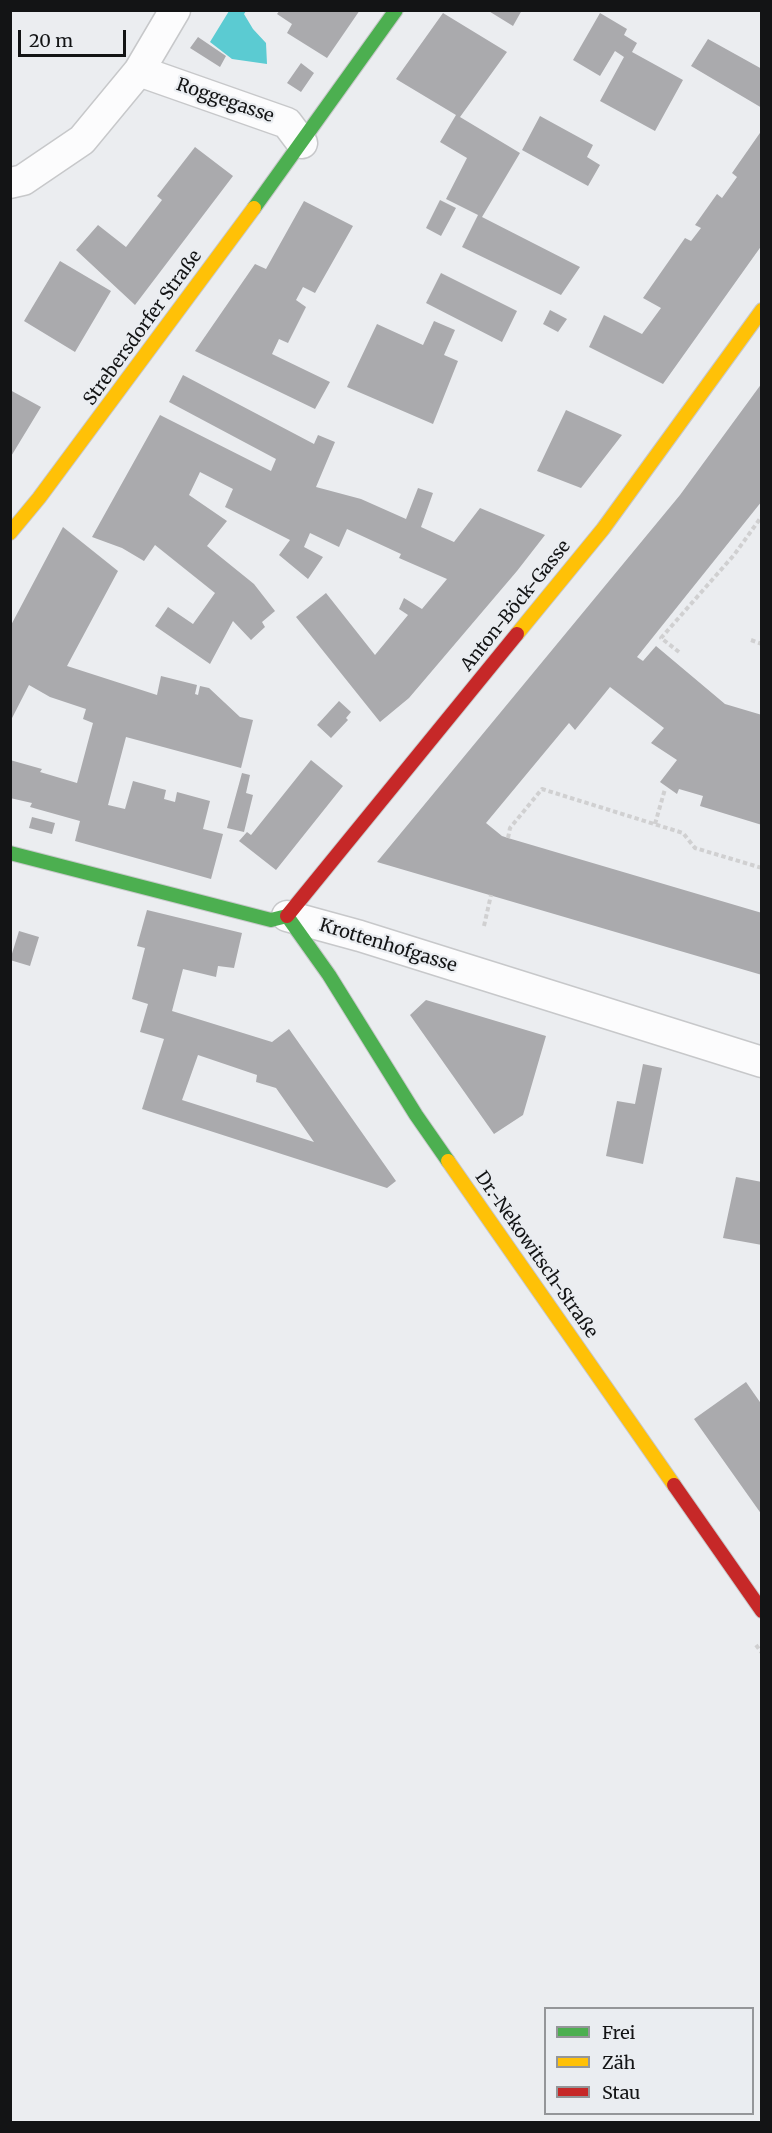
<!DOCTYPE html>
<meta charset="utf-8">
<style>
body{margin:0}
#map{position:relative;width:772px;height:2133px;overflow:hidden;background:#ebedf0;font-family:Merriweather,serif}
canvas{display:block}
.frame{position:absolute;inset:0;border:12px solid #131415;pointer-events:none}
.legend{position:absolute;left:544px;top:2007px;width:210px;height:108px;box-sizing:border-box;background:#eaedf1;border:2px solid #949699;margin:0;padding:8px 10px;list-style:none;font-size:18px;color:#131415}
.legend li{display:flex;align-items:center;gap:12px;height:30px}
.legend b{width:30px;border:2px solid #949699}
.scale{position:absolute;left:18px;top:30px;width:108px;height:27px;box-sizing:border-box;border:3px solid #131415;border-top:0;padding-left:8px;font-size:18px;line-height:21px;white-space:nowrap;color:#131415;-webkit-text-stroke:4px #eaedf1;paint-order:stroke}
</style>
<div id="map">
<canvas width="772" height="2133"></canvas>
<div class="frame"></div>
<ul class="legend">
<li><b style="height:8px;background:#4caf50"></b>Frei</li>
<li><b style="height:8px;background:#ffc107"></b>Zäh</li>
<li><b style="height:8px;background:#c62828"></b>Stau</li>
</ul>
<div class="scale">20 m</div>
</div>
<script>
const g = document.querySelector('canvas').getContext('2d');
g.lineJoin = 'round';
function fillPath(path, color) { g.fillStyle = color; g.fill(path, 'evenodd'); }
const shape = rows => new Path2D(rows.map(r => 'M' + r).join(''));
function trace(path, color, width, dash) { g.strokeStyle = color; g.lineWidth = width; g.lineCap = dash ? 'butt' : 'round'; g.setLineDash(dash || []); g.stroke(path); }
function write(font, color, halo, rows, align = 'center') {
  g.font = font + ' Merriweather,serif'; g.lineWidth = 4.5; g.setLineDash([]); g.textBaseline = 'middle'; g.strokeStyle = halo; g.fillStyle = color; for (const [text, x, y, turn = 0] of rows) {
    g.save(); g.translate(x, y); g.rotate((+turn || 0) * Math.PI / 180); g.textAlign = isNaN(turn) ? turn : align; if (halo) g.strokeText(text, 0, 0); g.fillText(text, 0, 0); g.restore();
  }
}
const water = shape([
 [229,11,246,11,244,14,253,29,266,43,267,64,232,59,210,42]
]);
const building = shape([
 [280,10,360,10,327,58,287,33,292,24,277,14],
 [487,10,522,10,513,26],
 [443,13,507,52,460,117,520,153,482,217,580,267,561,295,462,247,478,215,446,199,467,158,440,142,456,115,396,79],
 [600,13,627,29,624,35,637,43,632,52,683,80,655,131,600,101,624,57,615,51,600,76,573,60],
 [198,37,226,56,220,67,190,48],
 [708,39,762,69,762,108,691,66],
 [301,63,314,73,301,92,287,83],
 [540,116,593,145,587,157,600,165,588,186,522,150],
 [762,130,762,245,663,384,589,347,604,315,642,334,661,308,643,298,685,238,691,241,701,228,695,225,717,194,722,198,737,177,732,173],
 [195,147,233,176,135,305,76,250,98,225,126,247,162,200,157,196],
 [440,200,456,208,441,236,426,228],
 [304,201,353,226,315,293,303,287,296,300,306,307,288,343,279,339,272,354,330,382,315,409,195,351,255,264,266,269],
 [60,261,111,291,75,352,24,321],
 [441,273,517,311,502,342,426,303],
 [550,310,567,319,558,332,543,324],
 [434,321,455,330,444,355,458,361,433,424,347,387,377,324,423,345],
 [183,375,314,444,318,435,335,442,316,487,361,499,406,519,418,488,433,493,421,527,454,542,480,508,545,535,517,571,409,698,380,722,296,617,326,593,375,655,408,615,399,609,404,598,422,609,447,579,399,558,401,554,347,529,339,547,310,533,304,547,323,557,308,579,279,555,290,540,225,507,233,489,200,472,189,495,227,521,207,546,254,584,275,611,262,622,265,627,251,640,233,621,210,664,155,626,168,607,193,624,215,593,155,545,144,561,122,548,92,537,160,415,271,471,276,459,169,402],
 [762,383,762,501,637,657,643,661,656,646,725,704,762,715,762,825,700,806,703,796,679,789,677,794,660,782,677,760,651,743,664,728,610,687,575,730,569,723,486,823,502,836,508,838,762,913,762,975,377,862,680,495],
 [10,390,41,407,10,458],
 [566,410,622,435,581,488,537,471],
 [63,527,118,571,67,666,157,695,161,676,197,685,195,694,198,695,200,686,209,688,240,717,253,720,241,768,126,737,108,805,125,809,133,781,166,790,164,799,175,802,177,792,210,801,203,829,223,834,211,879,75,841,80,821,30,807,32,803,10,798,10,760,42,769,40,772,77,783,93,723,83,719,86,709,50,697,29,685,10,722,10,627],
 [339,701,351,712,346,718,348,720,331,738,317,725],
 [311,760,343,786,276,870,239,841,247,832,251,835],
 [242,773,250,775,246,793,253,795,244,832,227,828],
 [32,817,55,823,52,834,29,828],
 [147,910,242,933,234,968,218,966,216,977,183,969,172,1011,272,1042,289,1029,396,1181,387,1188,142,1109,164,1039,140,1032,148,1004,132,999,145,948,137,946],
 [198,1055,257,1075,256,1082,276,1088,314,1142,182,1100],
 [19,931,39,937,30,966,10,960],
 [426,1000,546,1036,523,1115,494,1134,410,1015],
 [643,1064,662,1068,643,1164,606,1156,617,1101,635,1104],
 [736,1177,762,1182,762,1245,723,1238],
 [746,1382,762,1405,762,1515,694,1419]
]);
const path = shape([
 [751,640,762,644],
 [679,652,661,638,734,555,762,516],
 [655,824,665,789],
 [508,838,510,828,542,789,683,833,695,848,762,868],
 [484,926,491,895],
 [756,1645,762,1653]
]);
const street = shape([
 [139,71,287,123,302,143],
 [10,183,23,180,82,140,139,71,175,10],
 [287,916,360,936,762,1062]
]);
const fast = shape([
 [254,208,396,10],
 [10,853,271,920,287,916],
 [287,916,329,975,416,1115,448,1161]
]);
const slow = shape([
 [10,533,39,498,254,208],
 [517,634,603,529,762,310],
 [448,1161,674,1485]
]);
const jam = shape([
 [287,916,517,634],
 [674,1485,762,1611]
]);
const streetNames = [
 ["Roggegasse",225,101,19],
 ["Strebersdorfer Straße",143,328,-54],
 ["Anton-Böck-Gasse",516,606,-51],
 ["Krottenhofgasse",388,946,17],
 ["Dr.-Nekowitsch-Straße",536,1255,55]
];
fillPath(water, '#5bcbd2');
fillPath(building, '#aaaaad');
trace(street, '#c7c8ca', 33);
trace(fast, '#c7c8ca', 16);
trace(slow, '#c7c8ca', 16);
trace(jam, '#c7c8ca', 16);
trace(path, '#d0d0d1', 4, [4.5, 3]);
trace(street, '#fcfcfd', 30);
trace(fast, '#4caf50', 14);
trace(slow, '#ffc107', 14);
trace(jam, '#c62828', 14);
write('18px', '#131415', '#eaedf1', streetNames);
</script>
